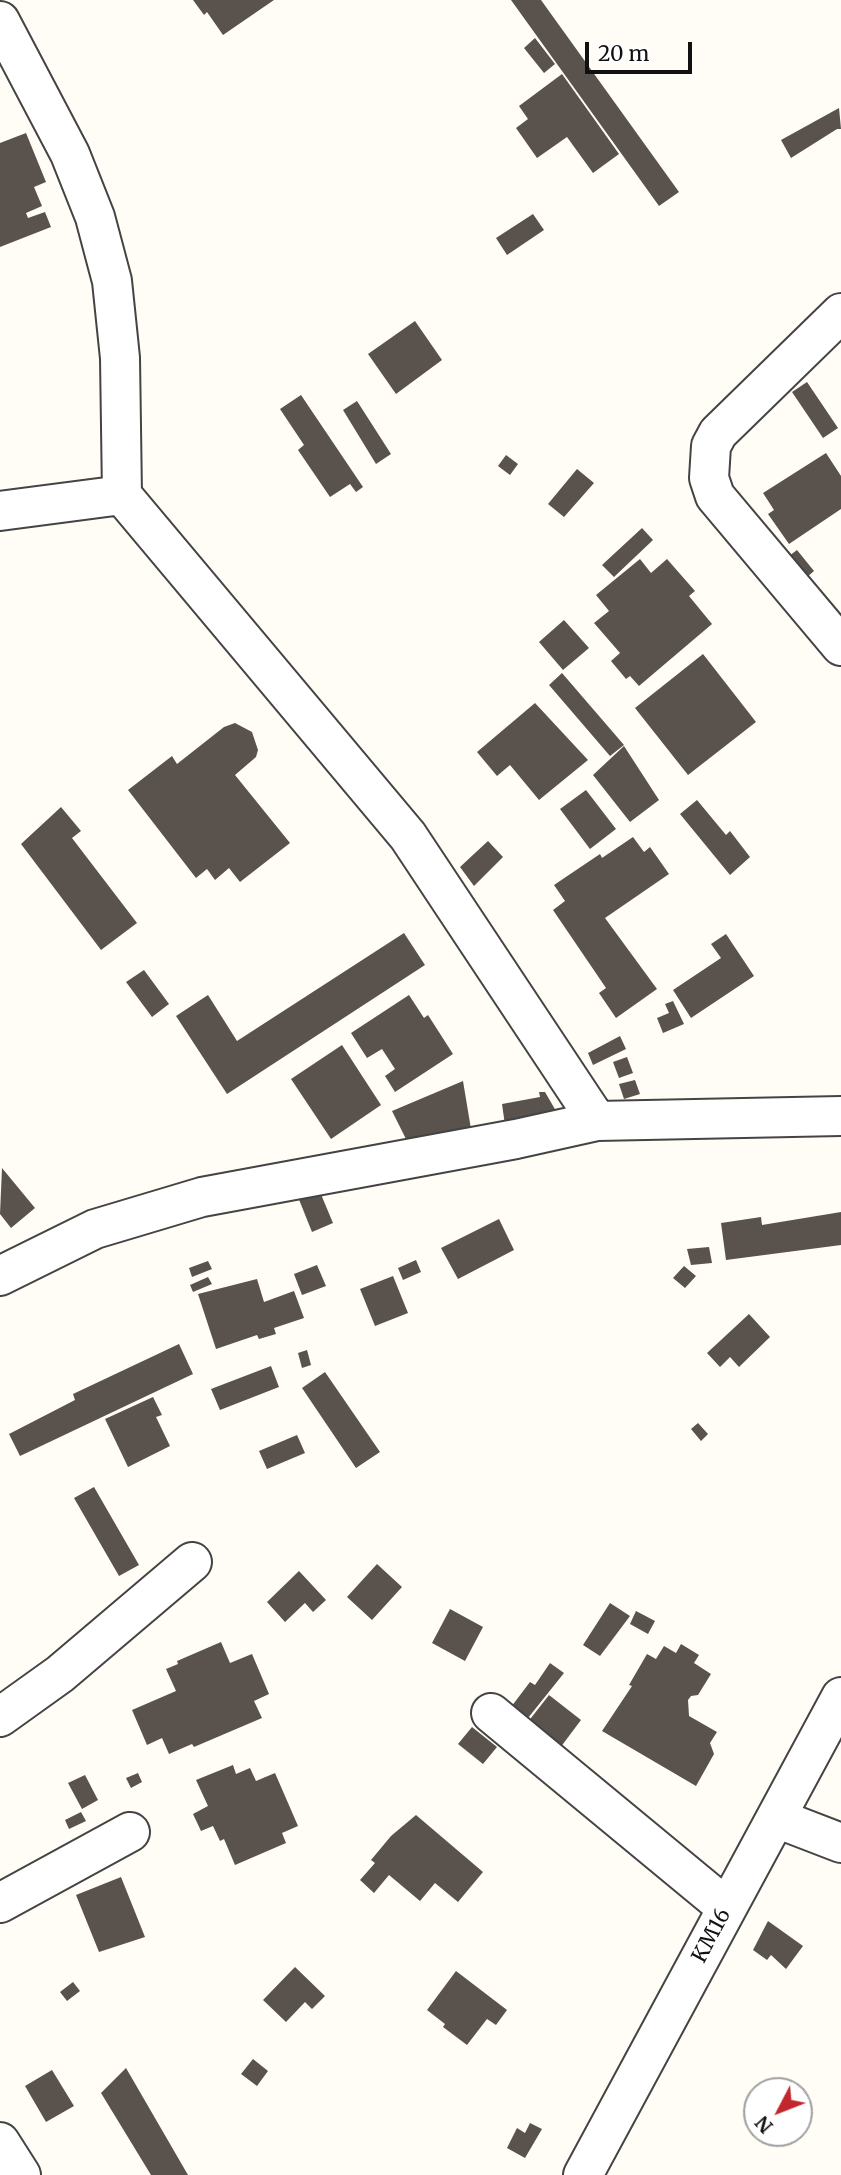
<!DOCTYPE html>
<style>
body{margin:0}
#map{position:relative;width:841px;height:2175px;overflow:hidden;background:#fffdf5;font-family:Merriweather,serif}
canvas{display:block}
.north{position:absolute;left:743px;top:2077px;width:70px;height:70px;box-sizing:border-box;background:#fff;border:2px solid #a0a0a0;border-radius:50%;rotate:228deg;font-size:19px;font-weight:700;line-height:28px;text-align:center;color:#111}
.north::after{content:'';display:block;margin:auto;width:24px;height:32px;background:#c4262e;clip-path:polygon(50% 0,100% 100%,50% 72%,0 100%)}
.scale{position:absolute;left:585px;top:42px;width:107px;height:32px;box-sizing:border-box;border:4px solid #111;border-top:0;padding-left:9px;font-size:21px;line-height:24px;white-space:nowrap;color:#111;-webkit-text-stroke:5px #fff;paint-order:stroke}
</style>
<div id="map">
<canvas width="841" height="2175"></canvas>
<div class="north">N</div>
<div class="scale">20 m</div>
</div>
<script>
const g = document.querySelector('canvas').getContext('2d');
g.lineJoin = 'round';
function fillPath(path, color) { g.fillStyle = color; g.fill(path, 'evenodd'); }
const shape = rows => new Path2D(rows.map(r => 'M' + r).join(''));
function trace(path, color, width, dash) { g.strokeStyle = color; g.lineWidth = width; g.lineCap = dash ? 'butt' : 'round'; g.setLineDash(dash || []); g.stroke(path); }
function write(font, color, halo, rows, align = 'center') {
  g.font = font + ' Merriweather,serif'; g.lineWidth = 7; g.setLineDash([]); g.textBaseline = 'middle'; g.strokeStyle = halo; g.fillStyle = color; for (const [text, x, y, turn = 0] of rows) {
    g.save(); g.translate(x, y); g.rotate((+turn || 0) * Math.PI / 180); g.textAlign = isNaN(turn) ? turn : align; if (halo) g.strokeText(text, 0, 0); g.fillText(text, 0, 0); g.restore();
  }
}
const building = shape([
 [193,0,274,0,223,35,207,12,204,15],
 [511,0,541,0,679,192,659,206],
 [535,38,555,64,544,73,524,48],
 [562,74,619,154,593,173,567,137,537,158,516,128,528,119,519,106],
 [839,108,841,129,837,129,791,158,781,140],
 [26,133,46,182,34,187,42,206,26,213,28,218,45,212,51,227,0,247,0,143],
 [533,214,544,230,507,255,496,238],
 [415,321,442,360,396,394,368,354],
 [807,382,838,428,823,438,792,392],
 [301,395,363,487,356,492,350,484,330,497,298,450,304,445,280,409],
 [357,401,391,454,376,464,343,410],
 [826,453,841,476,841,509,789,544,768,514,774,510,763,493],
 [506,455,518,464,510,475,498,466],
 [577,469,594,483,564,517,548,504],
 [642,528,653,540,614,577,602,565],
 [797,550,814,571,806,578,789,556],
 [640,559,651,573,667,559,695,591,689,596,712,624,639,686,630,676,626,679,611,661,620,653,594,623,609,611,596,595],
 [564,620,589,648,563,670,539,642],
 [703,654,756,722,688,775,635,708],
 [562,673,624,745,610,756,549,685],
 [535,703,588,760,539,800,510,765,497,776,477,752],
 [235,723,252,732,258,750,256,757,235,775,290,843,240,882,229,868,215,880,207,869,196,878,128,790,172,756,177,764,224,727],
 [624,746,659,800,630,822,593,775],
 [586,790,616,829,590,849,560,809],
 [697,800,726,835,730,831,750,857,730,875,680,814],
 [61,807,81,831,72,838,137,923,101,950,21,844],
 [633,837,644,852,650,847,669,874,605,918,657,989,616,1018,599,993,606,988,553,910,565,901,554,885,600,854,602,858],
 [488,841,503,857,474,886,460,867],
 [404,933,425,965,227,1094,176,1016,208,995,237,1041],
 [726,934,754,976,691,1018,673,990,721,958,711,944],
 [144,970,169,1004,152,1017,126,982],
 [409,995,424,1018,428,1015,453,1054,395,1092,385,1076,395,1069,382,1049,367,1058,351,1033],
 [673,1001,684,1024,663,1033,657,1018,669,1013,665,1004],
 [620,1036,626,1049,593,1065,588,1053],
 [342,1045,381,1105,331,1139,291,1079],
 [627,1057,633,1073,619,1078,613,1062],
 [635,1080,640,1094,624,1099,619,1084],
 [463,1081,471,1129,406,1139,392,1111],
 [539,1092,545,1092,556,1111,505,1125,502,1104,540,1097],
 [2,1168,35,1208,11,1228,0,1214],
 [320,1192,333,1223,312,1232,298,1197],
 [841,1212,841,1245,726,1260,721,1223,761,1217,762,1225],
 [499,1219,514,1250,458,1279,441,1248],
 [709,1247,712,1263,691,1265,687,1249],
 [416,1260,421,1272,403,1280,398,1268],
 [208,1261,212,1269,192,1277,189,1268],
 [317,1265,326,1286,302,1295,294,1274],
 [684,1266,696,1276,685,1288,673,1278],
 [393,1276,408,1313,375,1326,360,1289],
 [208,1277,212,1284,193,1292,190,1285],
 [257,1279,264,1302,294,1291,304,1318,274,1328,276,1334,259,1339,257,1335,216,1349,198,1294],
 [749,1314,770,1337,739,1367,730,1357,720,1367,707,1353],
 [179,1344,193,1374,20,1456,9,1434,75,1400,73,1394],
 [307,1350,311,1365,302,1368,298,1353],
 [271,1366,279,1387,220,1410,211,1389],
 [325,1372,380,1452,356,1468,302,1388],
 [153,1397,162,1415,156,1417,170,1446,128,1467,105,1419],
 [698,1423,708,1434,701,1441,691,1429],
 [297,1435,305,1453,267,1469,259,1451],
 [94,1487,139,1565,119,1576,74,1498],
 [377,1564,402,1587,372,1620,347,1597],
 [299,1571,326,1600,313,1612,305,1603,285,1622,267,1602],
 [610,1603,630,1616,600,1656,583,1645],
 [450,1609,483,1627,465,1661,432,1643],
 [636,1611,655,1621,648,1634,630,1624],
 [221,1642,230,1663,252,1654,269,1694,254,1701,262,1718,194,1747,192,1744,169,1754,162,1738,147,1745,132,1710,176,1691,166,1669,178,1664,177,1661],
 [681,1644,699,1655,694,1663,711,1674,698,1695,691,1696,688,1700,689,1716,717,1732,710,1743,714,1754,696,1786,602,1731,632,1686,629,1685,647,1654,656,1659,664,1646,676,1653],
 [550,1663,564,1673,524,1723,508,1711,530,1682,535,1685],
 [549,1695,581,1720,557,1752,524,1727],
 [472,1727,497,1747,483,1764,458,1744],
 [233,1765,236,1774,250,1768,256,1781,275,1773,298,1826,282,1833,286,1843,235,1865,224,1839,220,1841,213,1826,201,1831,193,1814,208,1806,196,1780],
 [138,1773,142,1782,131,1788,126,1778],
 [85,1775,98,1800,82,1809,68,1783],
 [81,1812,86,1821,69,1829,65,1820],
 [416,1815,483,1872,458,1902,435,1883,420,1901,389,1875,374,1893,360,1880,375,1863,371,1860,391,1836],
 [121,1877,145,1937,99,1952,76,1895],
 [768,1921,803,1946,786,1969,771,1955,767,1960,753,1950],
 [295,1967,325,1996,312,2009,305,2002,286,2022,263,2000],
 [456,1971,507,2010,496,2025,487,2019,467,2045,443,2027,445,2024,427,2010],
 [73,1982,80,1991,67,2001,60,1992],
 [253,2059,268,2071,257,2086,241,2074],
 [126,2068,188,2175,151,2175,101,2093],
 [52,2070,74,2106,46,2122,25,2086],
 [757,2103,757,2126,745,2116],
 [530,2123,542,2129,525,2158,507,2148,517,2128,525,2133]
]);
const minor = shape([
 [0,21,70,154,95,217,112,281,120,358,122,495,408,836,597,1121],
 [841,313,718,433,711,446,709,478,715,496,841,646],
 [0,511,122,495],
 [0,1276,95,1229,202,1197,516,1139,597,1121,841,1116],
 [491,1713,727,1908],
 [0,1717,60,1674,192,1562],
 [776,1818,841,1843],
 [0,1903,130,1832],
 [0,2142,21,2175],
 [583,2175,841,1697]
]);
const streetNames = [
 ["KM16",712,1936,-62]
];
fillPath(building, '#5a524d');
trace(minor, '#444', 42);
trace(minor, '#fff', 38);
write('21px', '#111', '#fff', streetNames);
</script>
